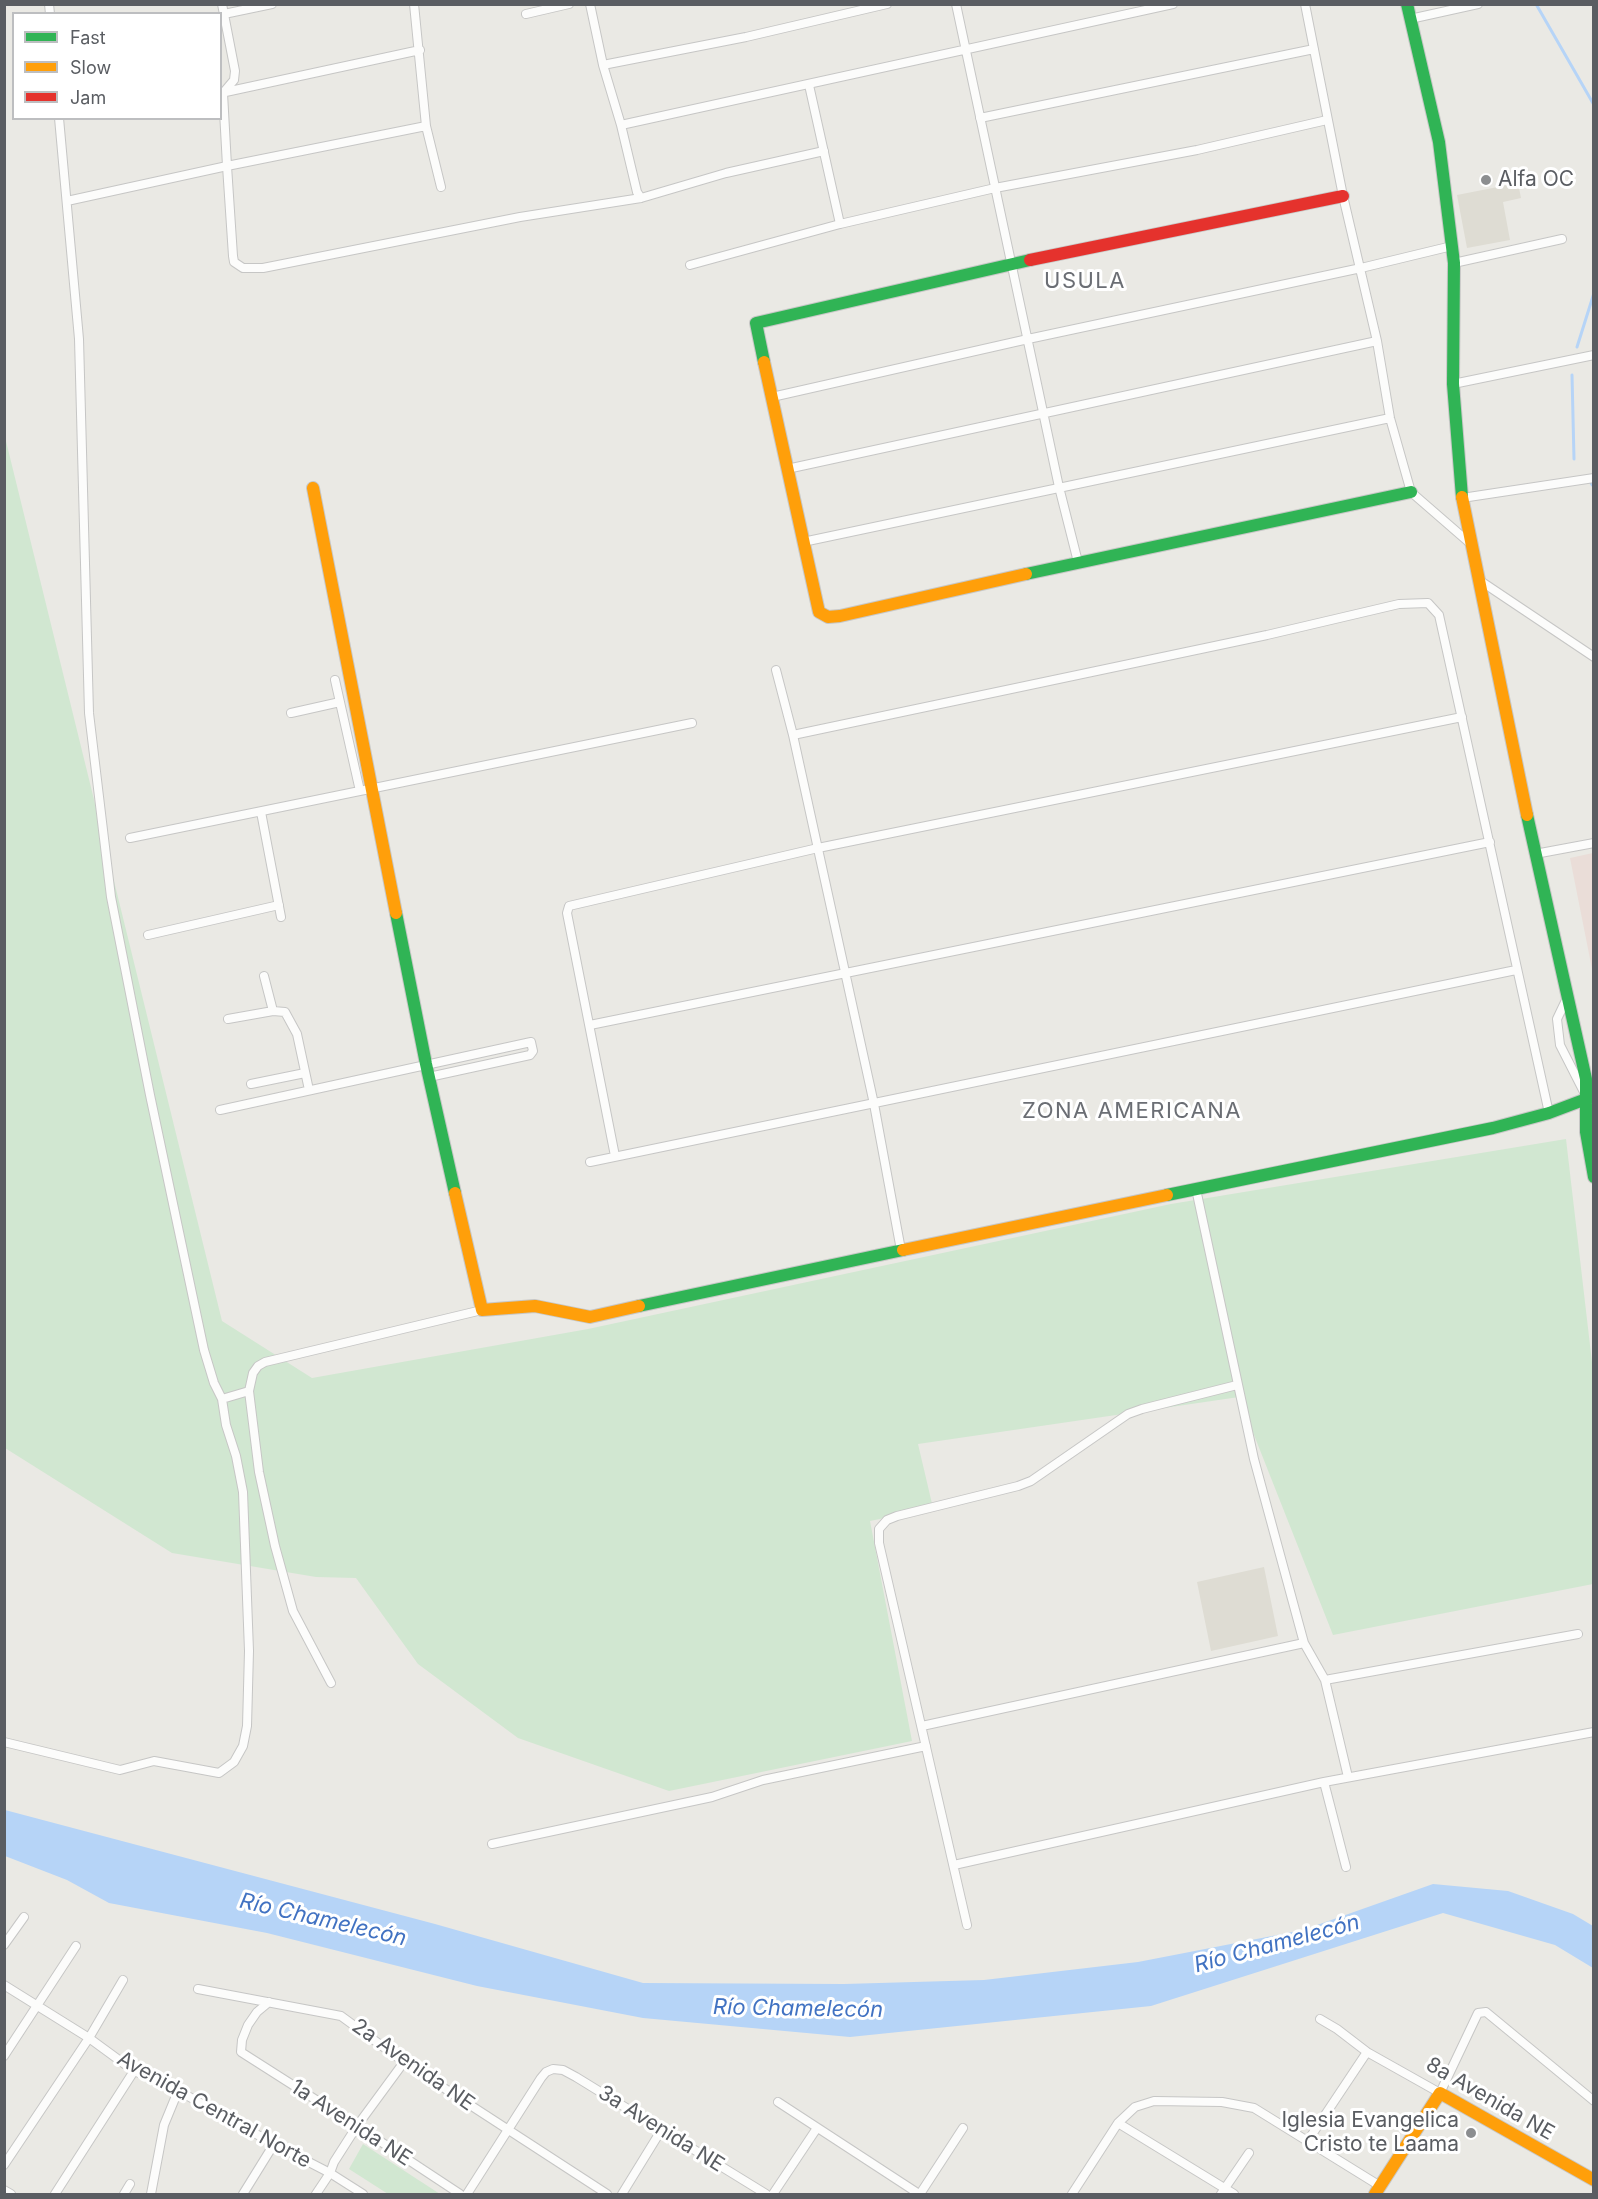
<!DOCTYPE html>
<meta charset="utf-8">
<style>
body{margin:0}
#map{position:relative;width:1598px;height:2199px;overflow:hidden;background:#eae9e4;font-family:Inter,sans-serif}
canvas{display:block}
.frame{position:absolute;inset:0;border:6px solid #5a5d62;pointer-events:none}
.legend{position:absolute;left:12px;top:12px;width:210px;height:108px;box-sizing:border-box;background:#fff;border:2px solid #bdbec0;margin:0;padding:8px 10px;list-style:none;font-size:18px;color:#5a5d62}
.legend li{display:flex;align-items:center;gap:12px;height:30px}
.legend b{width:30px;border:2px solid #bdbec0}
</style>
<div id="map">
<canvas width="1598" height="2199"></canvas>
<div class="frame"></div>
<ul class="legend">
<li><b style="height:8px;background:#30b455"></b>Fast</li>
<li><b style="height:8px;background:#ff9f0a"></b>Slow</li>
<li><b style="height:8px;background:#e5322d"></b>Jam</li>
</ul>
</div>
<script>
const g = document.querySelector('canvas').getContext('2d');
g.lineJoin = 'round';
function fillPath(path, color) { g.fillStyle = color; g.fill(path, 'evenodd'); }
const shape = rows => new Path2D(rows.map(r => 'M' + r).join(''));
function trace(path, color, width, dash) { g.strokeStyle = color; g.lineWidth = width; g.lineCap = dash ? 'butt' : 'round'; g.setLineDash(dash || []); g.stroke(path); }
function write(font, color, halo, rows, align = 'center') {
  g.font = font + ' Inter,sans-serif'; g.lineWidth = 6; g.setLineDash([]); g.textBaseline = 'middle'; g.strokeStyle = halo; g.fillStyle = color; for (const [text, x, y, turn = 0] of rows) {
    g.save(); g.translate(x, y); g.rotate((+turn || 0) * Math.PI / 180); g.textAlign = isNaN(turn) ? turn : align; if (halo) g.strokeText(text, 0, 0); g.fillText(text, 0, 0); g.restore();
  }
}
const education = shape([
 [1518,183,1521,198,1503,202,1510,240,1467,248,1457,195],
 [1264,1567,1278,1636,1211,1651,1197,1582]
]);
const medical = shape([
 [1593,853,1594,853,1593,974,1570,858]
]);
const green = shape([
 [4,433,222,1321,312,1378,588,1329,1171,1204,1566,1139,1593,1371,1593,1584,1333,1635,1239,1397,918,1444,933,1508,870,1521,912,1741,669,1791,518,1738,418,1664,356,1578,316,1577,172,1553,5,1448],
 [363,2144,440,2194,388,2194,349,2169]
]);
const water = shape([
 [5,1810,435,1924,643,1983,844,1984,984,1980,1138,1962,1303,1930,1433,1884,1508,1891,1573,1914,1593,1926,1593,1968,1555,1945,1443,1913,1151,2006,850,2037,643,2018,477,1986,267,1933,109,1903,67,1880,5,1856]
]);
const stream = shape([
 [1536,4,1594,105],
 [1577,347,1594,293],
 [1572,375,1574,459],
 [1591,483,1594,487]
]);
const street = shape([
 [49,4,50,14],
 [414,4,426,126,227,166,233,256,234,262,243,268,263,268,520,217,641,198,726,173,824,151],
 [590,4,603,65,621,125,637,192,641,198],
 [956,4,1059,487,1078,562],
 [1305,4,1343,196,1377,341,1390,418,1411,492,1472,545],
 [224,14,272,4],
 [526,14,569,4],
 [1410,19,1478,4],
 [603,65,746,37,887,4],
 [809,85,840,224],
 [221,93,420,50],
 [59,118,79,339,89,713,111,897,150,1095,204,1350,214,1383,222,1399,249,1391],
 [980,118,1314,49],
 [621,125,1173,4],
 [426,126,441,187],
 [67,201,227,166,223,93,234,80,235,71,222,4],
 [1454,263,1562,239],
 [690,265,840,224,995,188,1197,150,1327,120],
 [1453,384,1594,355],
 [772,397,1028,339,1361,268,1452,246],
 [787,469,1377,341],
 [1462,498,1594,478],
 [803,542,1390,418],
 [1479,580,1594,657],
 [776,670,793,735,874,1104,901,1250],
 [335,680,360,791],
 [291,713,340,702],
 [793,735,1267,635,1399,604,1428,603,1439,615,1549,1113],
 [261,812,281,917],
 [130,838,692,723],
 [1535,854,1594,843],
 [148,935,279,905],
 [264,976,273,1011],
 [1567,998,1557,1019,1560,1045,1585,1094],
 [228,1019,273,1011,285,1012,297,1034,309,1090],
 [590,1025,1490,842],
 [251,1084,305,1073],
 [220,1110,531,1042,533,1051,530,1055,429,1077],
 [615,1156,567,913,569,906,818,848,1462,717],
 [590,1162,1516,970],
 [1196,1189,1254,1459,1304,1643,1325,1680,1348,1777],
 [1325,1680,1578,1634],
 [331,1683,293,1611,275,1546,259,1472,249,1391,253,1373,258,1366,265,1362,482,1310],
 [922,1726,1304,1643],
 [4,1742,120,1770,154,1761,219,1773,234,1762,243,1746,247,1726,249,1651,243,1492,236,1456,226,1425,222,1399],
 [1324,1782,1346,1867],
 [492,1844,712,1797,763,1780,926,1746],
 [954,1865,1324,1782,1594,1732],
 [967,1925,879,1543,879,1529,887,1520,897,1516,1018,1486,1031,1481,1128,1414,1142,1409,1237,1385],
 [4,1945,24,1917],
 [4,1985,89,2038,134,2071,168,2085,274,2144,330,2173,363,2194],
 [198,1989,341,2016,404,2062,607,2194],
 [269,2002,257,2012,248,2025,242,2040,241,2052,357,2126,460,2194],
 [1320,2019,1337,2029,1367,2052,1440,2093,1478,2013,1486,2012,1594,2101],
 [4,2056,76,1946],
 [778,2102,919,2194],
 [1118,2123,1234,2194],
 [1307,2142,1367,2052],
 [4,2165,89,2038,123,1980],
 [4,2190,11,2194],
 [55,2194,134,2071],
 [124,2194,130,2184],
 [151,2194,164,2125,178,2091],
 [243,2194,274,2144],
 [316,2194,330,2173,334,2162,357,2126,404,2062],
 [467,2194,541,2078,546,2072,553,2069,563,2070,576,2077,766,2194],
 [622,2194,662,2129],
 [773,2194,817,2128],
 [920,2194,963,2128],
 [1072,2194,1118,2123,1135,2107,1154,2101,1222,2102,1254,2108,1380,2186],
 [1221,2194,1249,2153]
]);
const fast = shape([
 [1407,4,1439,142,1454,263,1453,384,1462,497],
 [764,362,756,323,1030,260],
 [1026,574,1411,492],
 [1527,815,1586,1079,1586,1132,1594,1177],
 [396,913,426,1064,455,1193],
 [1167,1195,1493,1128,1549,1113,1594,1096],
 [639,1306,903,1250]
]);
const slow = shape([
 [764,362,819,612,828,617,840,616,1026,574],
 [313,488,396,913],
 [1462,497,1527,815],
 [455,1193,482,1310,535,1306,590,1317,639,1306],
 [903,1250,1167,1195],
 [1375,2194,1440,2093,1594,2180]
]);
const jam = shape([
 [1030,260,1343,196]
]);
const markers = [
 [1486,180,6,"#8c8e90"],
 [1471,2133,6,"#8c8e90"]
];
const poiNames = [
 ["Alfa OC",1498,180],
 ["Iglesia Evangelica",1459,2121,"right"],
 ["Cristo te Laama",1459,2145,"right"]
];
const streetNames = [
 ["2a Avenida NE",413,2065,35],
 ["8a Avenida NE",1490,2099,30],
 ["Avenida Central Norte",214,2110,29],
 ["1a Avenida NE",351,2123,33],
 ["3a Avenida NE",661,2129,32]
];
const neighbourhoodNames = [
 ["USULA",1085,281],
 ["ZONA AMERICANA",1132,1111]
];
const waterNames = [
 ["Río Chamelecón",323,1920,13],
 ["Río Chamelecón",1277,1944,-15],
 ["Río Chamelecón",798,2009,1]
];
fillPath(education, '#dedcd3');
fillPath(medical, '#eaddd8');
fillPath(green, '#d1e7d1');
fillPath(water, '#b6d4f7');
trace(stream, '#b6d4f7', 3);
trace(street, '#c6c6c5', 10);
trace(fast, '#c7c7c6', 14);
trace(slow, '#c7c7c6', 14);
trace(jam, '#c7c7c6', 14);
trace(street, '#fcfcfb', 8);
trace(fast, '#30b455', 12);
trace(slow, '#ff9f0a', 12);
trace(jam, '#e5322d', 12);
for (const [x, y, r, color] of markers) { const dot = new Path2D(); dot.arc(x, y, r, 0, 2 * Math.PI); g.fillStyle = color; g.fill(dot); trace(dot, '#fff', 2); }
write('21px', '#5a5d62', '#fff', poiNames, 'left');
write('21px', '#5a5d62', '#fff', streetNames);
g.letterSpacing = '1.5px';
write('22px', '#6b6e74', '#fff', neighbourhoodNames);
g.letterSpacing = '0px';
write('italic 22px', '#4172c2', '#fff', waterNames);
</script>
